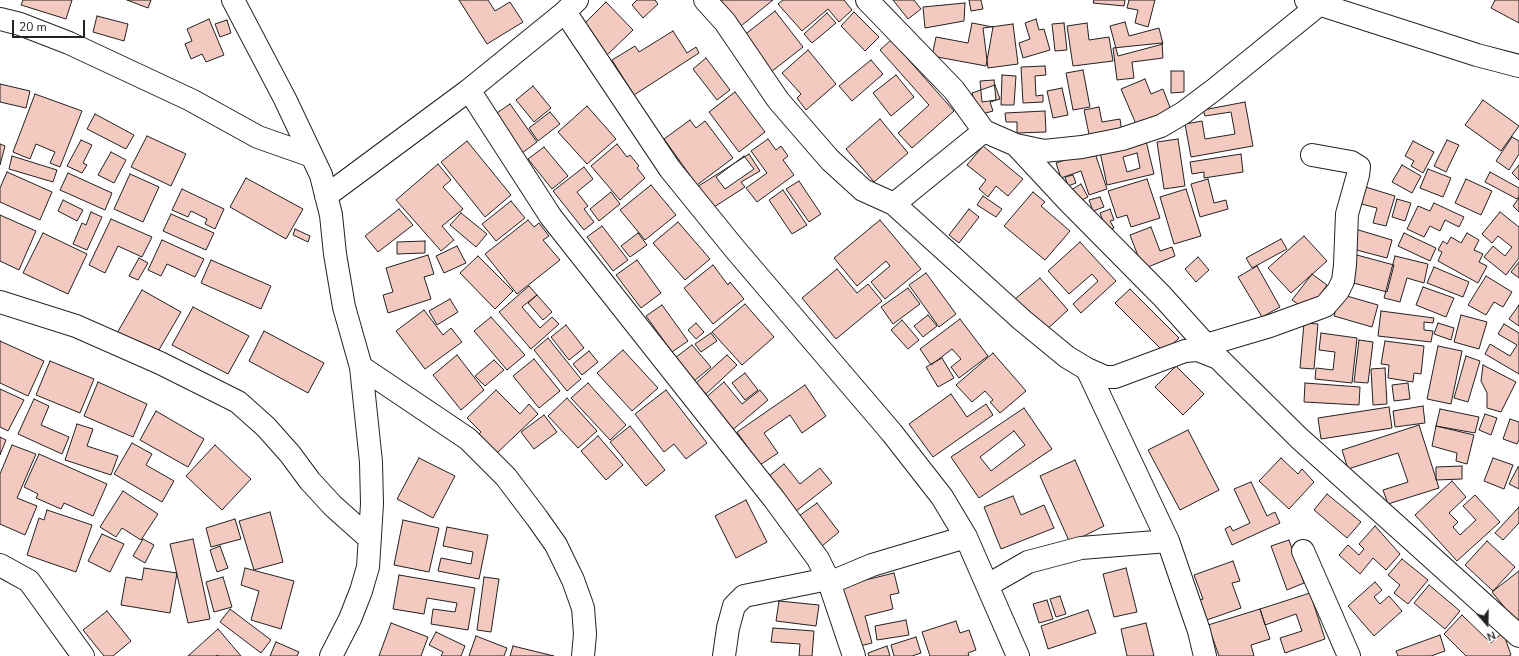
<!DOCTYPE html>
<style>
body{margin:0}
#map{position:relative;width:1519px;height:656px;overflow:hidden;background:#fff;font-family:"Nunito Sans",sans-serif}
canvas{display:block}
.north{position:absolute;left:1467px;top:604px;width:40px;height:40px;-webkit-text-stroke:3px #fff;paint-order:stroke;rotate:160deg;font-size:11px;font-weight:700;line-height:16px;text-align:center;color:#222}
.north::after{content:'';display:block;margin:auto;width:14px;height:18px;background:#222;clip-path:polygon(50% 0,100% 100%,50% 72%,0 100%)}
.scale{position:absolute;left:12px;top:20px;width:73px;height:18px;box-sizing:border-box;border:2px solid #222;border-top:0;padding-left:5px;font-size:12px;line-height:14px;white-space:nowrap;color:#222;-webkit-text-stroke:3px #fff;paint-order:stroke}
</style>
<div id="map">
<canvas width="1519" height="656"></canvas>
<div class="north">N</div>
<div class="scale">20 m</div>
</div>
<script>
const g = document.querySelector('canvas').getContext('2d');
g.lineJoin = 'round';
function fillPath(path, color) { g.fillStyle = color; g.fill(path, 'evenodd'); }
const shape = rows => new Path2D(rows.map(r => 'M' + r).join(''));
function trace(path, color, width, dash) { g.strokeStyle = color; g.lineWidth = width; g.lineCap = dash ? 'butt' : 'round'; g.setLineDash(dash || []); g.stroke(path); }
const building = shape([
 [23,0,72,0,66,19,21,5,23,0],
 [127,0,151,0,148,8,127,0],
 [459,0,488,0,495,11,510,2,523,22,487,44,459,0],
 [637,0,655,0,658,4,643,18,632,5,637,0],
 [712,0,773,0,736,30,712,0],
 [783,0,844,0,852,10,839,22,828,9,802,31,778,4,783,0],
 [893,0,914,0,921,9,908,19,893,0],
 [969,0,981,0,983,9,971,11,969,0],
 [1094,0,1125,0,1124,6,1093,3,1094,0],
 [1129,0,1155,0,1148,27,1135,23,1138,10,1127,8,1129,0],
 [1495,0,1519,0,1519,23,1491,8,1495,0],
 [606,2,633,30,606,56,579,29,606,2],
 [965,3,964,21,925,28,923,7,965,3],
 [775,11,803,47,771,72,743,36,775,11],
 [854,12,879,37,865,51,841,26,854,12],
 [827,13,836,23,812,43,804,34,827,13],
 [97,16,128,24,124,41,93,32,97,16],
 [209,19,224,55,206,62,202,54,191,59,185,44,192,41,187,29,209,19],
 [1036,19,1039,30,1044,29,1050,50,1023,58,1019,43,1030,39,1025,23,1036,19],
 [227,20,231,33,220,37,215,24,227,20],
 [1125,22,1129,36,1159,28,1163,44,1118,56,1110,26,1125,22],
 [972,23,993,27,986,66,932,56,936,37,968,43,972,23],
 [1064,23,1067,50,1055,51,1052,24,1064,23],
 [1087,23,1089,40,1109,37,1113,61,1073,66,1067,26,1087,23],
 [1013,24,1018,64,988,68,983,28,1013,24],
 [673,31,687,53,696,47,699,53,634,95,612,60,635,46,639,52,673,31],
 [891,40,954,111,912,148,898,133,929,105,880,50,891,40],
 [1162,43,1163,58,1132,62,1134,78,1117,80,1113,48,1162,43],
 [808,50,836,84,806,110,797,98,801,94,782,73,808,50],
 [706,58,730,90,717,100,693,69,706,58],
 [871,60,883,74,852,101,839,86,871,60],
 [1045,66,1046,75,1035,76,1036,96,1043,95,1043,102,1023,103,1021,67,1045,66],
 [1083,70,1090,107,1073,110,1066,73,1083,70],
 [1171,71,1184,71,1184,92,1171,93,1171,71],
 [896,75,914,97,891,116,873,93,896,75],
 [1002,75,1016,76,1014,105,1001,105,1002,75],
 [1145,79,1151,94,1163,89,1171,110,1136,124,1121,89,1145,79],
 [994,80,996,100,982,102,980,81,994,80],
 [0,84,30,91,26,108,0,102,0,84],
 [995,85,1000,99,990,102,993,111,979,115,972,93,995,85],
 [533,86,551,108,534,122,516,100,533,86],
 [1062,88,1068,115,1053,118,1047,91,1062,88],
 [735,92,765,132,739,152,709,112,735,92],
 [35,94,82,111,60,167,50,163,55,152,36,144,30,159,13,152,35,94],
 [1483,100,1519,126,1501,151,1465,125,1483,100],
 [1245,102,1253,146,1191,157,1185,124,1202,121,1205,139,1235,134,1231,112,1205,116,1203,110,1245,102],
 [510,104,537,142,522,153,494,115,510,104],
 [587,106,616,139,587,164,558,132,587,106],
 [1099,107,1102,122,1120,119,1122,133,1090,139,1084,110,1099,107],
 [1045,111,1046,132,1017,133,1017,122,1006,122,1005,113,1045,111],
 [550,112,560,124,538,141,529,128,550,112],
 [95,114,134,135,126,149,87,129,95,114],
 [880,119,908,153,874,182,846,149,880,119],
 [690,120,696,128,705,121,733,158,697,185,664,139,690,120],
 [147,136,186,154,171,186,131,167,147,136],
 [1512,137,1519,141,1519,154,1509,170,1496,161,1512,137],
 [768,139,776,150,781,146,788,156,783,160,794,175,757,202,746,188,767,173,751,151,768,139],
 [1178,139,1185,186,1164,189,1157,142,1178,139],
 [81,140,92,145,83,163,87,165,82,173,67,166,81,140],
 [1447,140,1459,145,1446,172,1434,166,1447,140],
 [467,141,511,195,485,217,441,162,467,141],
 [1146,141,1154,174,1107,185,1100,152,1146,141],
 [1137,153,1140,168,1127,172,1123,157,1137,153],
 [1413,141,1434,152,1423,173,1411,166,1414,161,1405,156,1413,141],
 [0,144,5,146,0,165,0,144],
 [617,144,627,157,630,155,639,166,637,168,645,178,620,200,591,166,617,144],
 [983,146,1023,179,1008,196,996,186,988,197,979,189,986,180,967,165,983,146],
 [544,147,568,176,552,189,528,159,544,147],
 [1094,150,1107,189,1089,195,1081,171,1061,178,1056,163,1094,150],
 [111,152,126,160,114,183,98,175,111,152],
 [749,154,760,171,741,182,745,187,711,209,697,187,749,154],
 [1241,154,1243,172,1204,178,1204,172,1192,174,1190,162,1241,154],
 [12,156,57,170,53,182,9,169,12,156],
 [744,156,754,169,725,189,716,177,744,156],
 [438,164,451,180,443,187,463,209,442,226,454,240,441,251,396,200,438,164],
 [1402,165,1421,176,1412,193,1392,182,1402,165],
 [1519,165,1519,180,1512,173,1519,165],
 [584,167,593,179,577,192,588,206,584,209,594,222,584,230,553,191,584,167],
 [1428,169,1451,178,1443,197,1420,188,1428,169],
 [7,172,52,192,40,220,0,202,0,188,7,172],
 [1490,172,1519,188,1519,196,1517,199,1485,182,1490,172],
 [68,173,112,193,105,210,60,190,68,173],
 [130,174,159,187,143,222,114,209,130,174],
 [1073,175,1076,183,1068,186,1065,177,1073,175],
 [246,178,303,209,286,239,230,207,246,178],
 [1147,179,1160,218,1131,227,1127,215,1117,218,1108,191,1147,179],
 [1208,179,1214,203,1226,200,1228,209,1200,217,1191,184,1208,179],
 [1466,179,1492,191,1481,215,1455,203,1466,179],
 [799,181,821,214,809,222,786,189,799,181],
 [1081,184,1088,197,1078,202,1071,190,1081,184],
 [651,185,676,215,645,240,620,210,651,185],
 [1359,185,1395,196,1386,226,1373,223,1377,208,1354,202,1359,185],
 [182,189,224,209,215,229,205,224,207,219,191,211,188,217,172,210,182,189],
 [1186,189,1201,236,1174,244,1160,197,1186,189],
 [783,190,807,225,792,234,769,200,783,190],
 [611,192,620,204,599,221,590,209,611,192],
 [1033,192,1045,202,1041,206,1070,231,1045,260,1004,226,1033,192],
 [983,196,1002,209,996,217,977,205,983,196],
 [1100,197,1104,207,1093,211,1089,200,1100,197],
 [1519,198,1519,212,1513,206,1519,198],
 [1397,199,1411,203,1405,221,1392,217,1397,199],
 [63,200,83,210,77,221,58,211,63,200],
 [511,201,525,218,496,241,482,224,511,201],
 [1434,203,1464,217,1459,227,1445,220,1440,231,1430,226,1424,237,1407,229,1418,206,1430,211,1434,203],
 [399,209,413,225,378,252,365,236,399,209],
 [969,209,979,217,959,243,949,235,969,209],
 [1110,209,1114,220,1110,221,1114,228,1107,231,1100,213,1110,209],
 [91,212,102,217,87,250,73,244,82,223,86,225,91,212],
 [1500,212,1519,227,1519,258,1506,275,1484,257,1493,246,1505,256,1512,247,1498,236,1492,243,1482,234,1500,212],
 [461,213,487,234,476,247,450,225,461,213],
 [171,214,214,233,206,250,163,231,171,214],
 [0,215,36,231,19,270,0,261,0,215],
 [111,219,152,237,142,257,118,246,105,273,89,265,111,219],
 [528,220,534,227,539,223,549,236,543,240,560,260,517,294,485,254,528,220],
 [880,220,921,269,885,299,871,282,890,266,886,261,857,286,834,258,880,220],
 [678,222,710,259,685,280,653,243,678,222],
 [602,226,628,260,613,271,587,237,602,226],
 [1151,227,1160,251,1172,247,1175,256,1143,269,1130,235,1151,227],
 [295,229,310,236,308,242,293,235,295,229],
 [1355,229,1392,240,1387,258,1349,248,1355,229],
 [43,233,87,254,68,294,23,273,43,233],
 [638,233,647,245,630,257,621,246,638,233],
 [1404,233,1436,248,1430,261,1398,246,1404,233],
 [1467,233,1479,240,1474,250,1483,254,1479,262,1487,266,1478,283,1438,261,1442,252,1438,250,1443,241,1447,244,1451,237,1461,243,1467,233],
 [1304,236,1327,261,1291,293,1268,268,1304,236],
 [1281,239,1287,249,1252,268,1246,258,1281,239],
 [162,240,204,259,195,277,167,264,161,276,148,270,162,240],
 [425,241,425,253,397,254,397,242,425,241],
 [1080,242,1116,281,1081,313,1073,304,1098,281,1092,274,1069,294,1048,271,1080,242],
 [457,246,466,263,444,273,436,256,457,246],
 [1353,254,1394,265,1387,292,1346,281,1353,254],
 [428,255,434,274,424,277,431,299,388,313,383,295,393,292,386,268,428,255],
 [478,256,513,291,495,309,460,273,478,256],
 [1395,256,1428,264,1424,283,1407,278,1400,302,1384,298,1395,256],
 [1198,257,1209,270,1196,282,1185,269,1198,257],
 [139,258,148,263,138,280,129,276,139,258],
 [211,260,271,286,261,309,201,283,211,260],
 [637,260,661,293,641,308,616,275,637,260],
 [1519,262,1519,278,1511,272,1519,262],
 [713,265,728,285,730,282,744,299,713,324,684,288,713,265],
 [1257,266,1280,307,1262,317,1238,277,1257,266],
 [1434,267,1469,282,1463,297,1427,283,1434,267],
 [837,269,857,293,868,284,882,301,836,339,802,298,837,269],
 [926,273,956,314,939,327,909,285,926,273],
 [1312,274,1327,285,1308,311,1292,300,1312,274],
 [1486,276,1512,292,1503,307,1494,302,1486,315,1468,305,1486,276],
 [1040,278,1068,310,1044,332,1015,299,1040,278],
 [529,286,537,295,522,307,540,328,552,317,559,324,531,349,499,312,529,286],
 [1423,287,1454,298,1446,317,1416,305,1423,287],
 [908,288,920,304,893,324,881,307,908,288],
 [1130,289,1179,338,1164,352,1115,303,1130,289],
 [142,290,181,312,156,355,117,333,142,290],
 [1340,294,1378,305,1372,327,1334,316,1340,294],
 [537,295,552,312,543,320,528,303,537,295],
 [450,299,458,312,437,325,429,311,450,299],
 [745,304,774,337,742,365,712,332,745,304],
 [662,305,688,341,672,352,646,316,662,305],
 [1519,305,1519,326,1509,319,1519,305],
 [193,307,249,336,228,374,172,345,193,307],
 [424,310,443,335,451,328,462,342,425,369,396,331,424,310],
 [1381,311,1434,318,1433,323,1424,322,1424,330,1433,331,1431,342,1378,336,1381,311],
 [928,315,937,326,923,337,914,326,928,315],
 [1461,315,1487,322,1479,349,1454,342,1461,315],
 [491,317,525,355,507,370,474,331,491,317],
 [960,319,988,356,959,378,951,367,961,359,952,349,931,365,920,349,960,319],
 [902,320,919,340,908,349,891,330,902,320],
 [696,323,704,332,696,339,688,330,696,323],
 [1304,323,1318,324,1314,369,1300,368,1304,323],
 [1438,323,1454,328,1451,340,1434,334,1438,323],
 [1504,324,1519,333,1519,374,1485,354,1490,344,1510,356,1517,345,1498,334,1504,324],
 [566,325,584,348,569,360,551,337,566,325],
 [264,331,324,363,308,393,249,361,264,331],
 [711,333,717,341,701,352,695,344,711,333],
 [1321,333,1357,338,1352,383,1315,379,1316,368,1333,370,1335,352,1319,350,1321,333],
 [548,338,581,379,567,391,534,350,548,338],
 [1359,340,1373,342,1368,383,1354,382,1359,340],
 [0,341,44,361,28,396,0,383,0,341],
 [1385,341,1424,346,1421,374,1414,373,1413,382,1388,378,1389,365,1381,364,1385,341],
 [692,345,711,367,694,381,675,358,692,345],
 [1438,346,1462,351,1451,404,1427,399,1438,346],
 [623,350,658,388,632,411,597,373,623,350],
 [589,351,598,362,582,375,573,364,589,351],
 [993,353,1026,391,1000,413,990,402,993,400,985,391,972,402,956,385,993,353],
 [457,355,484,390,461,410,433,375,457,355],
 [727,355,737,365,706,394,696,383,727,355],
 [1466,356,1480,361,1468,402,1454,398,1466,356],
 [942,358,954,378,938,387,926,367,942,358],
 [534,359,560,391,539,408,513,376,534,359],
 [494,360,504,370,485,386,475,376,494,360],
 [50,361,94,379,80,413,36,395,50,361],
 [1483,365,1516,382,1501,412,1487,408,1487,393,1481,381,1483,365],
 [1176,366,1204,394,1183,415,1155,387,1176,366],
 [1385,368,1387,404,1373,405,1371,369,1385,368],
 [745,373,758,390,745,400,732,383,745,373],
 [98,382,147,404,133,437,84,416,98,382],
 [724,382,742,404,760,390,768,400,730,432,704,399,724,382],
 [588,383,626,425,610,440,571,398,588,383],
 [1305,383,1360,387,1359,405,1304,402,1305,383],
 [1408,383,1410,399,1394,401,1392,385,1408,383],
 [805,385,826,416,802,433,790,415,764,433,778,453,760,465,737,432,805,385],
 [0,389,24,400,8,431,0,427,0,389],
 [496,390,520,414,529,404,538,414,496,454,478,435,481,432,467,418,496,390],
 [666,390,707,443,686,459,674,444,664,452,635,414,666,390],
 [951,394,967,417,986,404,993,415,933,457,909,424,951,394],
 [567,398,597,431,578,448,548,416,567,398],
 [34,399,49,406,41,425,69,437,62,454,18,434,34,399],
 [1423,406,1425,423,1395,427,1393,411,1423,406],
 [1389,407,1392,428,1321,439,1318,418,1389,407],
 [1024,408,1052,449,979,498,951,457,1024,408],
 [1014,431,1025,445,991,471,980,457,1014,431],
 [1440,409,1479,417,1475,433,1436,426,1440,409],
 [156,411,204,439,188,467,140,440,156,411],
 [1485,414,1497,418,1491,435,1479,430,1485,414],
 [544,415,557,432,534,449,521,432,544,415],
 [1510,419,1519,422,1519,440,1517,444,1503,439,1510,419],
 [77,424,93,429,87,446,118,456,111,475,65,460,77,424],
 [1419,425,1439,488,1388,504,1383,490,1408,482,1398,453,1348,469,1342,450,1419,425],
 [630,426,665,470,646,486,610,442,630,426],
 [1436,426,1474,435,1467,464,1456,461,1457,453,1432,446,1436,426],
 [1188,430,1219,490,1180,510,1148,450,1188,430],
 [598,436,623,465,606,480,581,451,598,436],
 [0,437,6,440,0,455,0,437],
 [132,443,152,454,146,465,174,481,162,502,114,474,132,443],
 [12,445,36,454,17,498,37,506,25,535,0,524,0,474,12,445],
 [215,445,251,479,222,510,186,476,215,445],
 [39,454,107,484,93,516,64,503,61,509,36,498,38,494,24,487,39,454],
 [419,458,455,476,433,518,397,499,419,458],
 [1281,458,1298,474,1302,469,1314,482,1289,509,1259,481,1281,458],
 [1493,458,1513,465,1504,489,1484,481,1493,458],
 [1075,460,1104,526,1070,543,1040,476,1075,460],
 [784,464,800,484,820,468,832,483,796,511,769,476,784,464],
 [1462,466,1462,479,1436,480,1436,467,1462,466],
 [1518,467,1519,467,1519,489,1509,484,1518,467],
 [1452,481,1466,497,1449,513,1458,522,1453,527,1460,535,1476,520,1463,506,1475,495,1500,522,1457,561,1415,515,1452,481],
 [1251,482,1267,516,1275,512,1280,523,1232,545,1225,529,1230,526,1233,531,1250,523,1234,489,1251,482],
 [123,491,158,514,141,540,122,528,116,537,100,527,123,491],
 [1327,494,1361,522,1347,538,1314,510,1327,494],
 [1013,496,1021,515,1044,505,1054,528,1001,549,984,507,1013,496],
 [746,500,767,542,736,558,715,516,746,500],
 [817,503,839,532,822,546,799,516,817,503],
 [1519,507,1519,523,1503,540,1495,533,1519,507],
 [47,510,92,525,76,572,27,555,39,518,44,520,47,510],
 [270,512,283,562,254,570,239,521,270,512],
 [235,519,241,539,211,547,206,528,235,519],
 [403,520,439,528,429,572,394,565,403,520],
 [1375,526,1400,554,1386,570,1373,558,1360,574,1339,555,1348,545,1359,555,1364,549,1359,544,1375,526],
 [447,527,488,535,479,579,438,571,441,558,471,564,473,552,443,546,447,527],
 [102,534,124,544,110,572,88,561,102,534],
 [143,539,154,545,145,563,133,556,143,539],
 [193,539,210,619,188,623,170,544,193,539],
 [1289,540,1304,583,1287,590,1271,546,1289,540],
 [1487,541,1515,567,1493,591,1465,565,1487,541],
 [220,546,228,568,217,572,210,550,220,546],
 [1402,559,1428,580,1408,604,1394,593,1400,585,1388,575,1402,559],
 [1233,561,1240,581,1232,583,1241,608,1204,621,1197,601,1203,599,1194,575,1233,561],
 [144,568,177,573,170,613,121,605,126,577,142,580,144,568],
 [245,568,294,581,281,629,251,620,259,591,241,585,245,568],
 [1126,568,1137,612,1114,617,1103,574,1126,568],
 [1519,571,1519,625,1492,592,1519,571],
 [894,573,899,593,890,595,893,609,865,616,872,643,856,647,841,586,894,573],
 [399,575,475,588,468,630,431,624,433,609,455,612,457,603,427,598,424,614,393,609,399,575],
 [223,577,232,607,214,612,206,582,223,577],
 [484,577,499,579,491,632,477,630,484,577],
 [1375,582,1382,590,1374,597,1380,604,1389,596,1402,611,1374,636,1348,606,1375,582],
 [1429,585,1460,611,1445,629,1414,603,1429,585],
 [1310,593,1325,639,1285,653,1280,638,1302,631,1296,614,1265,625,1260,609,1310,593],
 [1060,596,1066,614,1056,617,1050,599,1060,596],
 [1047,600,1053,619,1039,623,1033,604,1047,600],
 [779,601,819,605,816,626,776,621,779,601],
 [230,609,271,640,261,653,220,622,230,609],
 [1260,609,1270,639,1251,645,1254,656,1219,656,1208,625,1260,609],
 [1088,610,1096,633,1048,649,1041,626,1088,610],
 [107,611,131,641,113,656,104,656,83,630,107,611],
 [1462,615,1491,643,1503,632,1511,655,1509,656,1466,656,1444,634,1462,615],
 [906,620,909,635,877,640,875,626,906,620],
 [956,621,960,633,969,630,976,650,968,653,969,656,930,656,922,632,956,621],
 [391,623,428,637,421,656,379,656,391,623],
 [1146,623,1154,656,1127,656,1121,629,1146,623],
 [773,628,814,631,812,656,799,656,800,644,771,642,773,628],
 [218,629,241,656,219,656,217,655,216,656,188,656,218,629],
 [436,632,465,646,461,656,441,656,443,652,429,645,436,632],
 [1440,635,1445,651,1431,656,1398,656,1396,651,1440,635],
 [476,636,507,648,504,656,469,656,476,636],
 [916,637,921,653,912,656,894,656,891,645,916,637],
 [276,642,299,652,297,656,270,656,276,642],
 [513,646,554,656,510,656,513,646],
 [887,646,890,656,869,656,868,653,887,646]
]);
const street = shape([
 [233,0,285,99,321,175,331,215,335,254,344,307,361,367,371,462,372,504,368,567,361,591,350,619,331,656],
 [705,0,725,22,778,100,830,160,863,190,894,204,1022,320,1067,357,1087,369,1105,377,1115,377,1185,351,1198,350,1218,358,1299,438,1519,636],
 [867,0,954,90,984,131,1016,145,1044,151,1082,147,1122,139,1161,126,1183,113,1215,89,1320,4],
 [1306,0,1477,55,1519,66],
 [565,12,670,169,734,248,892,433,942,497,966,537,1018,656],
 [0,19,20,24,69,43,191,100,258,137,312,156],
 [469,90,551,217,774,499,818,559,828,579,854,656],
 [1016,145,1068,201,1162,296,1216,356],
 [326,196,469,90,565,12,577,0],
 [894,204,984,131],
 [0,302,76,326,160,363,238,402,266,427,290,454,310,481,333,506,370,539],
 [1206,345,1270,326,1325,306,1338,291,1343,281,1345,265,1347,214,1358,175,1359,167,1351,162,1312,155],
 [361,367,468,439,506,477,537,518,556,545,573,580,583,608,585,634,583,656],
 [1087,369,1168,541,1199,631,1205,656],
 [1303,551,1349,656],
 [0,565,29,581,83,656],
 [829,583,872,565,966,537],
 [988,585,1028,562,1081,548,1168,541],
 [724,656,728,628,734,606,744,596,828,579]
]);
fillPath(building, '#f3c9c0');
trace(building, '#222', 1);
trace(street, '#222', 24);
trace(street, '#fff', 22);
</script>
